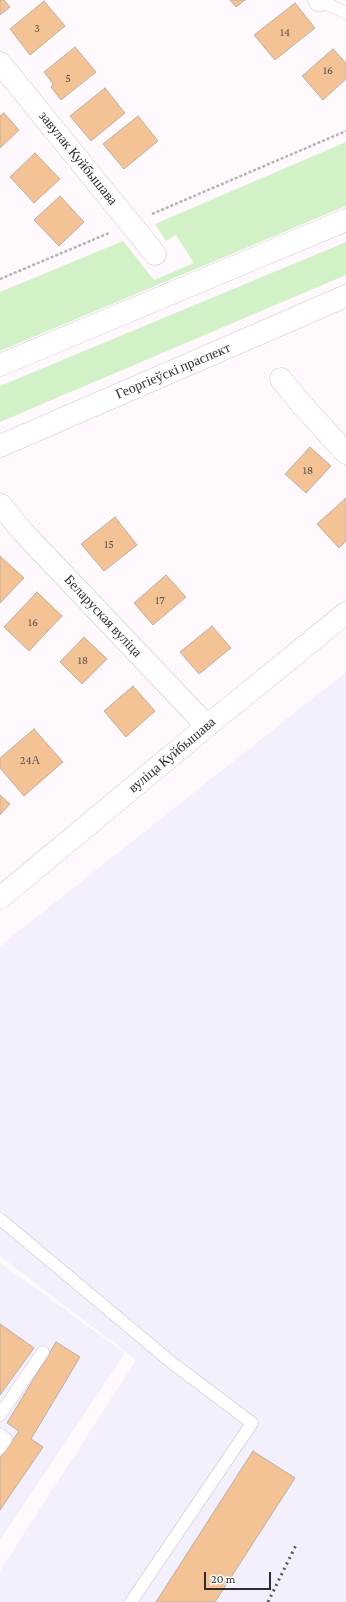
<!DOCTYPE html>
<meta charset="utf-8">
<style>
body{margin:0}
#map{position:relative;width:346px;height:1602px;overflow:hidden;background:#fff9fe;font-family:"Crimson Pro",serif}
canvas{display:block}
.scale{position:absolute;left:204px;top:1572px;width:67px;height:18px;box-sizing:border-box;border:2px solid #312c30;border-top:0;padding-left:5px;font-size:12px;line-height:14px;white-space:nowrap;color:#312c30;-webkit-text-stroke:3px #fff;paint-order:stroke}
</style>
<div id="map">
<canvas width="346" height="1602"></canvas>
<div class="scale">20 m</div>
</div>
<script>
const g = document.querySelector('canvas').getContext('2d');
g.lineJoin = 'round';
function fillPath(path, color) { g.fillStyle = color; g.fill(path, 'evenodd'); }
const shape = rows => new Path2D(rows.map(r => 'M' + r).join(''));
function trace(path, color, width, dash) { g.strokeStyle = color; g.lineWidth = width; g.lineCap = dash ? 'butt' : 'round'; g.setLineDash(dash || []); g.stroke(path); }
function write(font, color, halo, rows, align = 'center') {
  g.font = font + ' "Crimson Pro",serif'; g.lineWidth = 4; g.setLineDash([]); g.textBaseline = 'middle'; g.strokeStyle = halo; g.fillStyle = color; for (const [text, x, y, turn = 0] of rows) {
    g.save(); g.translate(x, y); g.rotate((+turn || 0) * Math.PI / 180); g.textAlign = isNaN(turn) ? turn : align; if (halo) g.strokeText(text, 0, 0); g.fillText(text, 0, 0); g.restore();
  }
}
const industrial = shape([
 [346,672,346,1602,0,1602,0,1571,136,1360,0,1256,0,946],
 [0,1263,125,1353,0,1540]
]);
const green = shape([
 [346,142,346,206,0,351,0,292,123,241,154,280,194,263,176,235,166,241,155,224],
 [346,242,346,275,0,422,0,386]
]);
const building = shape([
 [0,0,4,0,10,7,0,15,0,0],
 [230,0,245,0,236,7,230,0],
 [44,1,65,26,30,55,10,29,44,1],
 [295,3,315,28,275,60,254,35,295,3],
 [75,47,96,72,61,100,51,87,53,84,44,72,75,47],
 [333,49,346,63,346,79,323,100,302,76,333,49],
 [105,88,125,113,91,141,70,116,105,88],
 [4,113,19,130,0,148,0,116,4,113],
 [138,116,158,141,124,169,103,144,138,116],
 [35,153,60,179,34,203,10,177,35,153],
 [60,196,84,222,59,246,34,220,60,196],
 [310,447,331,466,306,493,285,474,310,447],
 [346,498,346,541,339,548,317,524,346,498],
 [115,517,137,545,104,571,81,544,115,517],
 [0,556,24,578,0,603,0,556],
 [166,575,186,597,153,625,134,603,166,575],
 [37,592,62,616,29,651,4,627,37,592],
 [212,626,231,648,199,674,180,652,212,626],
 [84,637,107,659,82,684,60,662,84,637],
 [133,686,155,711,126,737,104,711,133,686],
 [34,729,63,762,24,796,0,768,0,758,34,729],
 [0,795,10,804,0,815,0,795],
 [0,1324,34,1348,0,1395,0,1324],
 [56,1342,80,1357,31,1439,43,1447,0,1510,0,1458,19,1431,7,1423,56,1342],
 [253,1451,295,1478,215,1602,156,1602,253,1451]
]);
const path = shape([
 [152,214,346,131],
 [0,279,109,233]
]);
const service = shape([
 [319,0,346,13],
 [0,1219,171,1362,252,1423,131,1602],
 [0,1415,43,1352],
 [0,1434,6,1439,0,1448]
]);
const minor = shape([
 [319,0,320,0],
 [0,63,155,254],
 [281,379,303,406,346,453],
 [1,505,23,532,207,726],
 [0,898,207,726,346,613]
]);
const secondary = shape([
 [0,365,346,220],
 [0,446,346,296]
]);
const rail = shape([
 [268,1602,297,1543]
]);
const numberNames = [
 ["3",37,28],
 ["14",285,32],
 ["16",328,70],
 ["5",68,78],
 ["18",308,470],
 ["15",109,544],
 ["17",160,600],
 ["16",33,622],
 ["18",83,660],
 ["24А",30,760]
];
const streetNames = [
 ["завулак Куйбышава",78,158,51],
 ["Георгіеўскі праспект",173,371,-23],
 ["Беларуская вуліца",103,616,47],
 ["вуліца Куйбышава",172,755,-40]
];
fillPath(industrial, '#f3effc');
fillPath(green, '#d3f1c6');
fillPath(building, '#f3c395');
trace(building, '#bbafa4', 1);
trace(service, '#cec1cc', 13);
trace(minor, '#cec1cc', 23);
trace(secondary, '#cec1cc', 23);
trace(path, '#b8b2b7', 2.5, [3, 2]);
trace(service, '#fff', 12);
trace(minor, '#fff', 22);
trace(secondary, '#fff', 22);
trace(rail, '#5a5559', 3, [2, 4]);
write('12px', '#625249', null, numberNames);
write('14px', '#312c30', '#fff', streetNames);
</script>
